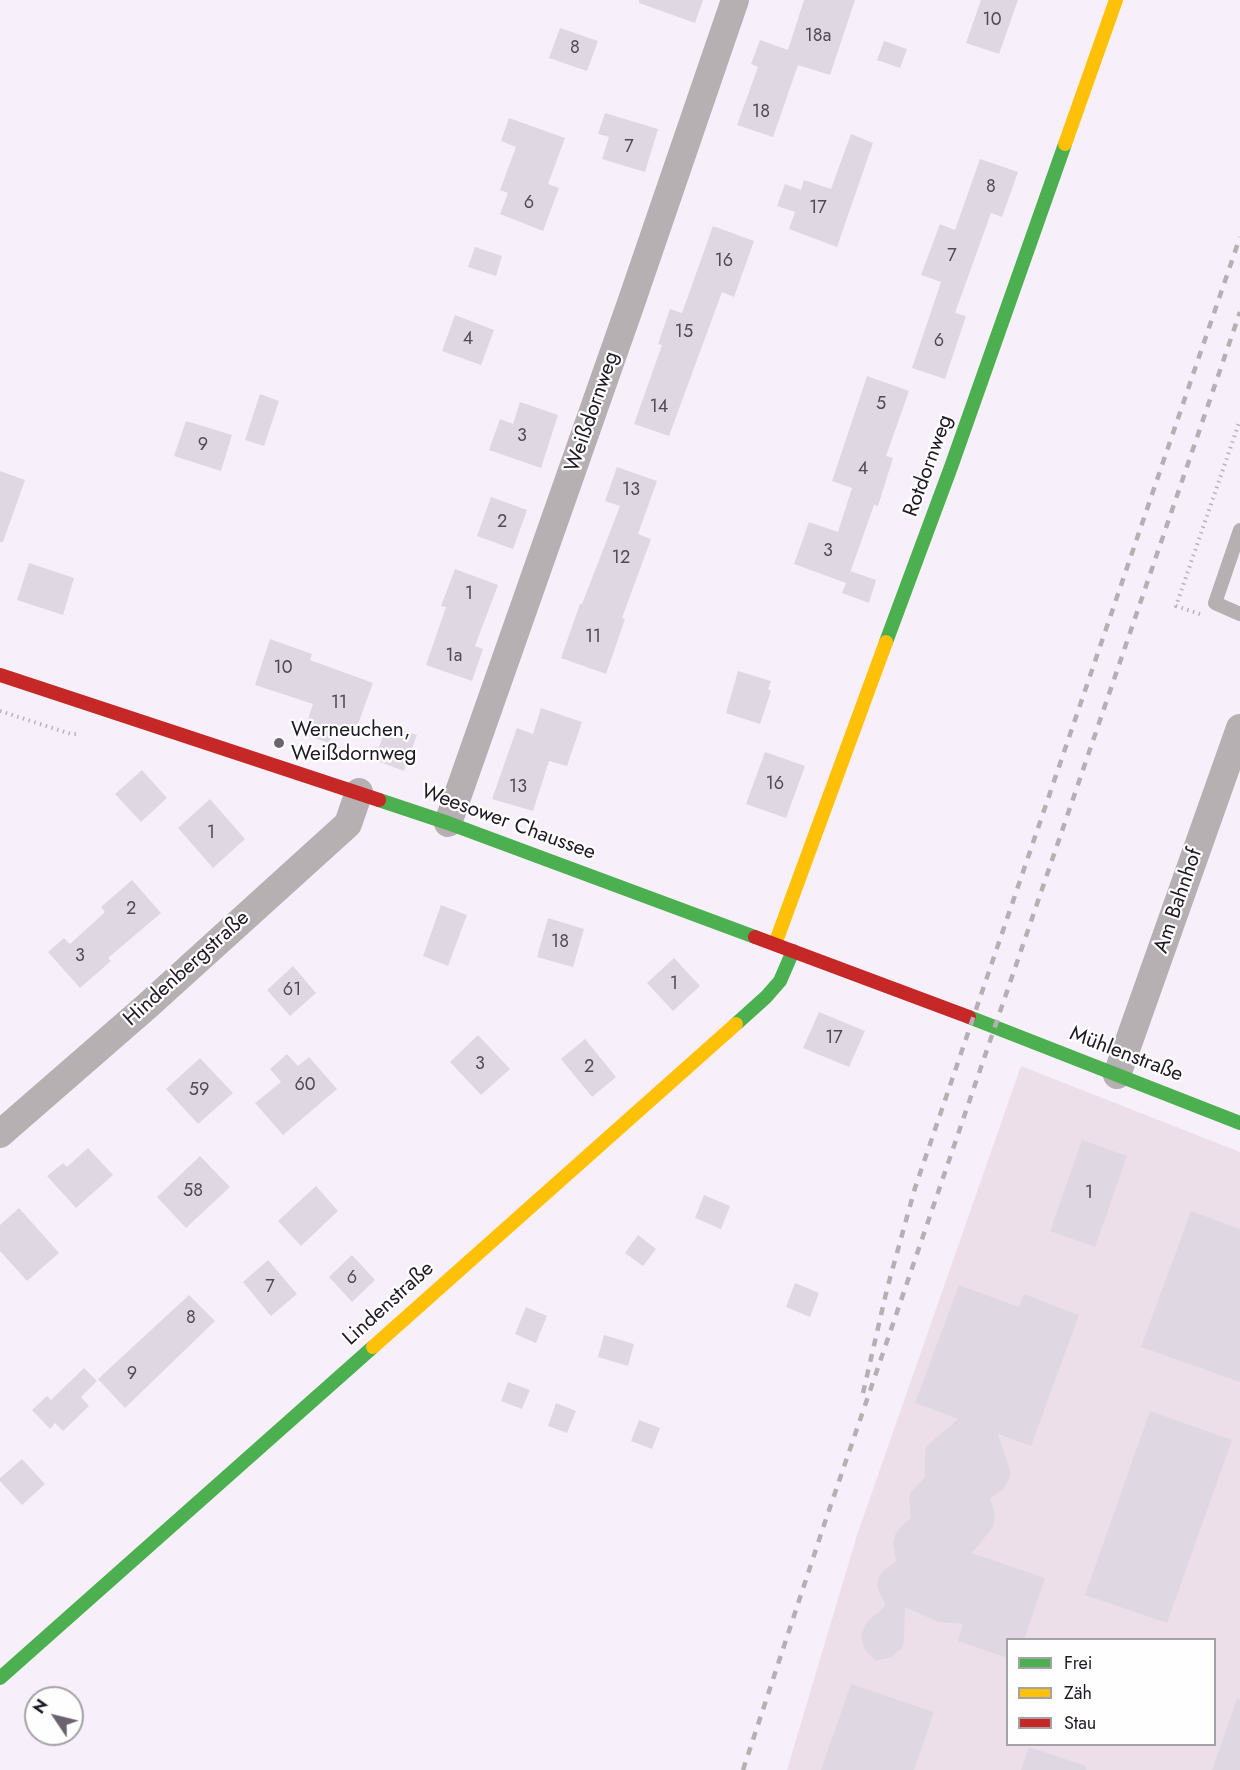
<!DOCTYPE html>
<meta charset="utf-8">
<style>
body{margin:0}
#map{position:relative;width:1240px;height:1770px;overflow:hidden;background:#f7f0fa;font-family:Jost,sans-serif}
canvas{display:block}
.legend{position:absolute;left:1006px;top:1638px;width:210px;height:108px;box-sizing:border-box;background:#fefefe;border:2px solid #a5a2a7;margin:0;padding:8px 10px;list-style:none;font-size:18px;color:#201824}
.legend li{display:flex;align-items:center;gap:12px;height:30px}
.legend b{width:30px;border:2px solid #a5a2a7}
.north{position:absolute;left:24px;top:1686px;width:60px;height:60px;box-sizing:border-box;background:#fefefe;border:2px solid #a5a2a7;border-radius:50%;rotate:305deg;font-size:16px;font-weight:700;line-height:24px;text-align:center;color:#201824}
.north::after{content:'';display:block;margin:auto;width:21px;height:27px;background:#6b646f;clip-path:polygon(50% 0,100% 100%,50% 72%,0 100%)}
</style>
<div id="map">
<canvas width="1240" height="1770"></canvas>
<ul class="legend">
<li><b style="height:8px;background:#4caf50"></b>Frei</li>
<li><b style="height:8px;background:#ffc107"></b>Zäh</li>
<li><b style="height:8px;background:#c62828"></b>Stau</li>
</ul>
<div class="north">N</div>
</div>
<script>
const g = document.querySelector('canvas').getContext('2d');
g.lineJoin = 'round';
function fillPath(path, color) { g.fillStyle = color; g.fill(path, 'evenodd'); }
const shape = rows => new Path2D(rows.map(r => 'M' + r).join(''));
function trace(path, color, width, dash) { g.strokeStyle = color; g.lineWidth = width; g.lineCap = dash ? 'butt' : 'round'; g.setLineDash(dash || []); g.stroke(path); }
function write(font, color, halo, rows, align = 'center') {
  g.font = font + ' Jost,sans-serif'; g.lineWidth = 4.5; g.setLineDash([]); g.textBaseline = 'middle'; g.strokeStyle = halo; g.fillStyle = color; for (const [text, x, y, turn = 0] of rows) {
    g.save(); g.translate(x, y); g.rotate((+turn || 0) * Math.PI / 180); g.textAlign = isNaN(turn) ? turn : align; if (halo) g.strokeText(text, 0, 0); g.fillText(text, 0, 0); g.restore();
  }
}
const industrial = shape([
 [1021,1066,1240,1152,1240,1770,787,1770,857,1535],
 [1008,1640,1214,1640,1214,1744,1008,1744]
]);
const building = shape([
 [639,0,703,0,695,23,639,3],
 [804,0,855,0,830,75,798,65,773,137,737,125,758,67,751,64,760,40,788,50],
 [981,0,1018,0,999,54,966,43],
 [560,28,598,41,587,71,549,58],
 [884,41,907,49,900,68,877,60],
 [605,113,658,129,645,172,602,159,609,137,598,134],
 [509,118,565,138,548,184,559,188,543,231,500,214,508,193,500,190,516,147,501,141],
 [851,134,873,143,837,247,789,229,795,212,777,206,785,184,801,190,804,180,831,189],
 [980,159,1018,172,1002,217,991,213,955,313,966,316,945,379,912,368,941,282,921,275,940,224,955,230],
 [713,226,754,241,734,297,722,292,669,436,634,424,662,345,658,344,670,309,682,313],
 [475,247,502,256,496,276,468,267],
 [455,315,494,330,481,365,442,351],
 [867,376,909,391,886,456,893,458,878,506,874,505,850,573,850,571,876,580,869,603,842,593,846,583,794,564,809,522,838,532,852,488,832,481],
 [260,394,279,401,264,446,245,440],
 [520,402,558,415,541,468,489,450,500,419,513,424],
 [186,421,232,435,221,471,174,456],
 [617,467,657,481,638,534,651,539,622,618,625,619,606,674,561,658,580,604,582,604,620,506,605,501],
 [0,471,25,480,3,542,0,542],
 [491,497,527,510,513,549,477,536],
 [29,563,74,578,63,615,17,600],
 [455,569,498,585,475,646,483,649,472,681,426,665,446,607,441,606],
 [270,639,312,654,310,660,373,683,355,732,335,725,329,743,303,734,313,704,255,685],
 [738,671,771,681,768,689,771,691,760,724,726,713],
 [541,708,582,722,567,766,549,761,533,811,492,799,517,728,533,734],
 [387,725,417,735,404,771,374,760],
 [765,752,805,766,786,818,746,804],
 [142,770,167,798,141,822,115,794],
 [210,799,245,839,213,868,178,828],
 [132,880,161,913,108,958,111,961,80,988,48,952,64,938,70,944,105,912,101,907],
 [441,905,467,915,448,966,423,956],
 [548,918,584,929,573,967,537,957],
 [674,958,700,986,673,1011,647,983],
 [293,966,316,993,290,1016,267,990],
 [819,1012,865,1031,849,1067,803,1048],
 [478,1035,510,1069,481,1095,450,1062],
 [585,1039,616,1077,592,1097,561,1059],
 [287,1054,298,1066,309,1057,337,1089,283,1135,255,1103,281,1082,270,1069],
 [200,1058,233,1093,198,1124,166,1089],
 [1082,1140,1127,1156,1095,1247,1050,1231],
 [88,1148,113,1175,76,1208,47,1176,63,1163,67,1167],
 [200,1156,230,1187,186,1228,157,1197],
 [316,1186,338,1211,301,1246,278,1221],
 [704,1195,730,1206,721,1229,695,1218],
 [19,1208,59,1253,27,1281,0,1251,0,1225],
 [1191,1211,1240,1229,1240,1382,1141,1347],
 [638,1235,656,1249,643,1266,625,1253],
 [352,1255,375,1280,352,1302,329,1277],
 [268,1260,297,1294,271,1316,243,1282],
 [795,1283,819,1293,810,1317,786,1307],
 [959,1285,1019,1307,1024,1294,1079,1315,1031,1446,998,1434,1010,1470,1010,1477,1003,1490,990,1498,995,1513,993,1527,972,1553,1045,1578,1024,1640,1008,1640,1008,1658,958,1641,963,1624,938,1622,905,1607,904,1642,902,1648,892,1657,876,1661,865,1650,861,1636,866,1623,886,1605,879,1592,877,1585,879,1577,883,1571,896,1561,893,1543,895,1535,899,1529,911,1518,909,1501,910,1493,925,1477,925,1450,929,1444,958,1419,915,1403],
 [189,1295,215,1321,125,1408,98,1379],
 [526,1307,547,1316,536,1343,515,1334],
 [604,1335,634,1344,628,1366,598,1357],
 [84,1368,97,1381,81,1397,89,1406,63,1431,55,1423,50,1429,32,1410,47,1396,51,1400],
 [508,1382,530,1390,522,1409,501,1401],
 [556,1403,576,1411,567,1433,548,1426],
 [1150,1411,1232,1440,1167,1623,1085,1595],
 [639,1420,660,1428,652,1449,631,1441],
 [22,1459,45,1484,22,1505,0,1481,0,1478],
 [851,1684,934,1712,914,1770,821,1770],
 [1237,1699,1240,1699,1240,1770,1212,1770],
 [1029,1747,1086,1766,1086,1770,1021,1770]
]);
const path = shape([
 [1200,614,1176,606,1240,420],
 [0,711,71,734,79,734]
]);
const lane = shape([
 [1240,530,1215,603,1240,614]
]);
const street = shape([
 [448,823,630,306,735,0],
 [1117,1075,1240,728],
 [0,1134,146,1007,348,824,359,792]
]);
const fast = shape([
 [886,642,951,467,1065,144],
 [379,800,448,823,755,937],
 [969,1017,1240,1123],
 [736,1024,766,997,780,981,793,951],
 [0,1678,373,1347]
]);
const slow = shape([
 [1065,144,1116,0],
 [775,944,886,642],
 [373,1347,736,1024]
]);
const jam = shape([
 [0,675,379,800],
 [755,937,969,1017]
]);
const rail = shape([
 [863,1393,887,1289,915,1188,1240,237],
 [743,1770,825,1522,1240,312]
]);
const markers = [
 [279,743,6,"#6b646f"]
];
const numberNames = [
 ["10",992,21],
 ["18a",818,37],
 ["8",575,49],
 ["18",761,113],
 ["7",629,148],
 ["8",991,188],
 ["6",529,204],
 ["17",818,209],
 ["7",952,257],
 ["16",724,262],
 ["15",684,333],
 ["4",468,340],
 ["6",939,342],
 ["5",881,405],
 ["14",659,408],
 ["3",522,437],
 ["9",203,446],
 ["4",863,470],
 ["13",631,491],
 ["2",502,523],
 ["3",828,552],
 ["12",621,559],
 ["1",469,595],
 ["11",593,638],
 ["1a",454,657],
 ["10",283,669],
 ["11",339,704],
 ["16",775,785],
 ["13",518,788],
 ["1",211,834],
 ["2",131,910],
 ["18",560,943],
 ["3",80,957],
 ["1",674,985],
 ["61",292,991],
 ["17",834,1039],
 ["3",480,1065],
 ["2",589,1068],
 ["60",305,1086],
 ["59",199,1091],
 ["58",193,1192],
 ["1",1089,1194],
 ["6",352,1279],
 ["7",270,1288],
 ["8",191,1319],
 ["9",132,1375]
];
const streetNames = [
 ["Weißdornweg",593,412,-71],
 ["Rotdornweg",929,466,-70],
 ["Weesower Chaussee",508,823,20],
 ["Am Bahnhof",1179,901,-71],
 ["Hindenbergstraße",187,969,-42],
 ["Mühlenstraße",1126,1055,21],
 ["Lindenstraße",389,1304,-42]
];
const poiNames = [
 ["Werneuchen,",291,731],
 ["Weißdornweg",291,755]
];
fillPath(industrial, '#eddfea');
fillPath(building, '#dfd8e3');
trace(path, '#b9b4b9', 4, [1.5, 4.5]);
trace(lane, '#b6b0b2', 14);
trace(street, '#b6b0b2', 28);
trace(fast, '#4caf50', 14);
trace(slow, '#ffc107', 14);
trace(jam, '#c62828', 14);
trace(rail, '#b6afb4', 4.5, [8, 8]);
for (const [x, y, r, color] of markers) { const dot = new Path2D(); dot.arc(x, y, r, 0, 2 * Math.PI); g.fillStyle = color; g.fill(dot); trace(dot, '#fefefe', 2); }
write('18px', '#514955', null, numberNames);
write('21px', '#201824', '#fefefe', streetNames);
write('21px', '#201824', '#fefefe', poiNames, 'left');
</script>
